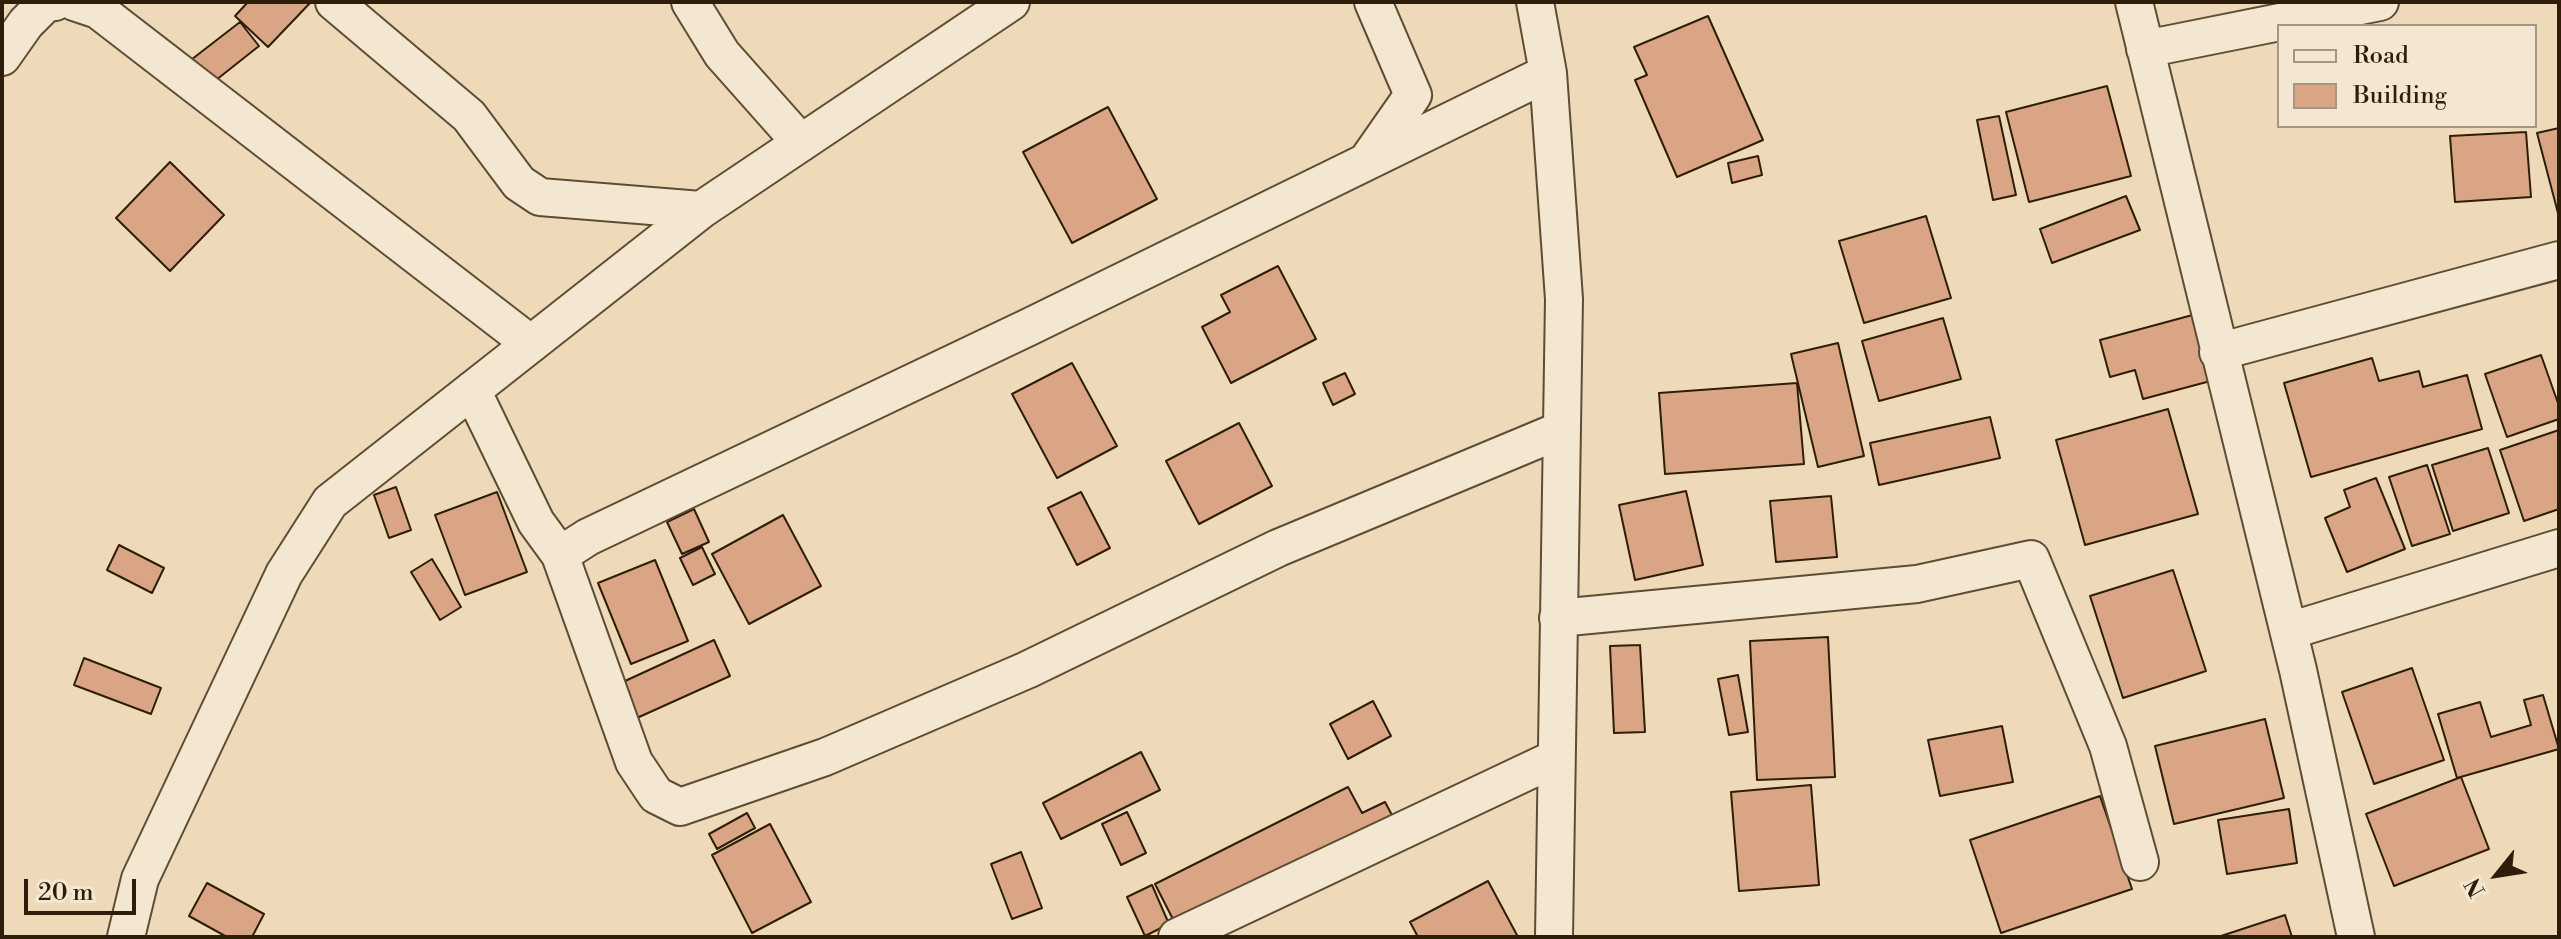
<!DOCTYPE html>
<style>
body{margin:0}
#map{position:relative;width:2561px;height:939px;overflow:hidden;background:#eedab8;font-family:"Libre Bodoni",serif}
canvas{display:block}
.frame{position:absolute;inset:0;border:4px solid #2e1e09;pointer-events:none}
.legend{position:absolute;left:2277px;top:24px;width:260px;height:104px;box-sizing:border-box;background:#f4e7d1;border:2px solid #a59781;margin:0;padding:10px 14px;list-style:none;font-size:24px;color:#2e1e09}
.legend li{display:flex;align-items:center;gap:16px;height:40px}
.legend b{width:40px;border:2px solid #a59781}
.north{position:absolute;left:2457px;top:835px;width:80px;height:80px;-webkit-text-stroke:6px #f4e7d1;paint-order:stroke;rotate:240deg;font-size:22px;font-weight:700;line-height:32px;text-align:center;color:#2e1e09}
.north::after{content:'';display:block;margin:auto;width:28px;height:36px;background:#2e1e09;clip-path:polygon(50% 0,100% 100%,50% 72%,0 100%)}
.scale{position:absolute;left:24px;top:879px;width:112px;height:36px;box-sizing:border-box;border:4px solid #2e1e09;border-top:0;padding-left:10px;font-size:24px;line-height:28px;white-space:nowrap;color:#2e1e09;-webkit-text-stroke:6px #f4e7d1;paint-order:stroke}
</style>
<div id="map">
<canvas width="2561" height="939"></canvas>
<div class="frame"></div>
<ul class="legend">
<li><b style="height:10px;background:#f4e7d1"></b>Road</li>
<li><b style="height:22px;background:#daa584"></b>Building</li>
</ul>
<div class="north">N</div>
<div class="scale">20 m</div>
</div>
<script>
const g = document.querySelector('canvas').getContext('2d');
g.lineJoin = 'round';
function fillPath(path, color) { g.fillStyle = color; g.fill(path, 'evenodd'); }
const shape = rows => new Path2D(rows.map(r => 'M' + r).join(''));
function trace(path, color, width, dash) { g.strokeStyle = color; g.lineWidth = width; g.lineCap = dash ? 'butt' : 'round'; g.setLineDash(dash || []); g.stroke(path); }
const building = shape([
 [248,2,311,2,268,47,235,16,248,2],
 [1708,16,1763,140,1677,177,1635,80,1647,75,1634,47,1708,16],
 [240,22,259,46,206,88,187,63,240,22],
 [2107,86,2131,176,2029,202,2006,112,2107,86],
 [1108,107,1157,199,1072,243,1023,152,1108,107],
 [1999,116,2016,195,1993,200,1977,120,1999,116],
 [2559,128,2559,217,2537,133,2559,128],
 [2526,132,2531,197,2455,202,2450,136,2526,132],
 [1758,156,1762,175,1732,183,1728,163,1758,156],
 [170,162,224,215,170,271,116,218,170,162],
 [2126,196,2140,230,2052,263,2040,229,2126,196],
 [1926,216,1951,298,1864,323,1839,241,1926,216],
 [1278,266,1316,339,1231,383,1202,327,1230,312,1221,295,1278,266],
 [2200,313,2218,379,2143,399,2135,370,2110,377,2100,340,2200,313],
 [1943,318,1961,379,1879,401,1862,341,1943,318],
 [1838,343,1864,456,1818,467,1791,354,1838,343],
 [2541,355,2559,406,2559,419,2507,437,2485,374,2541,355],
 [2372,358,2379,381,2419,371,2423,387,2467,375,2482,429,2311,477,2284,383,2372,358],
 [1072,363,1117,446,1057,478,1012,394,1072,363],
 [1345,373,1355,394,1333,405,1323,383,1345,373],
 [1797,383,1804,464,1665,474,1659,393,1797,383],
 [2168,409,2198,514,2085,545,2056,440,2168,409],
 [1990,417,2000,458,1879,485,1870,443,1990,417],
 [1239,423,1272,486,1199,524,1166,461,1239,423],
 [2559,430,2559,509,2524,521,2500,450,2559,430],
 [2488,448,2509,513,2453,531,2432,465,2488,448],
 [2427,465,2450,534,2412,546,2389,477,2427,465],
 [2376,478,2405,549,2347,572,2325,518,2350,507,2344,490,2376,478],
 [396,487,411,530,389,538,374,495,396,487],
 [1686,491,1703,565,1635,580,1619,505,1686,491],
 [497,492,527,572,465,595,435,515,497,492],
 [1081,492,1110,548,1077,565,1048,508,1081,492],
 [1831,496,1837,557,1776,562,1770,501,1831,496],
 [694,509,709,542,682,554,667,522,694,509],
 [783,515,821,586,749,624,712,554,783,515],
 [119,545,164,568,152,593,107,570,119,545],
 [702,547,715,574,693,585,680,558,702,547],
 [432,559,461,607,440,620,411,572,432,559],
 [655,560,688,641,631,664,598,583,655,560],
 [2173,570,2206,671,2123,698,2090,596,2173,570],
 [1828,637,1835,777,1757,780,1750,641,1828,637],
 [714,640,730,676,628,722,612,687,714,640],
 [1640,645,1645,732,1614,733,1610,646,1640,645],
 [84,658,161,688,151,714,74,685,84,658],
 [2412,668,2444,760,2374,784,2342,692,2412,668],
 [1738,675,1748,732,1729,735,1718,679,1738,675],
 [2543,695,2559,749,2457,778,2438,714,2480,702,2491,737,2531,725,2524,700,2543,695],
 [1373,701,1391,736,1348,759,1330,724,1373,701],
 [2265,719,2284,798,2174,824,2155,746,2265,719],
 [2002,726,2013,782,1940,796,1928,740,2002,726],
 [1141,752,1160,790,1061,839,1043,803,1141,752],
 [2461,777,2489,849,2394,886,2366,814,2461,777],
 [1811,785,1819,885,1739,891,1731,792,1811,785],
 [1348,787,1362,813,1385,802,1400,830,1182,937,1155,884,1348,787],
 [2100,796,2132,889,2001,933,1970,840,2100,796],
 [2289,809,2297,863,2227,874,2218,820,2289,809],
 [1127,812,1146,853,1121,865,1102,824,1127,812],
 [747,813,755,828,717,849,709,834,747,813],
 [770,824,811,902,752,933,712,855,770,824],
 [1021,852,1042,908,1012,919,991,864,1021,852],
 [1488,881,1518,937,1418,937,1410,922,1488,881],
 [207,883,264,914,252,937,227,937,189,916,207,883],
 [1152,885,1169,924,1145,936,1127,897,1152,885],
 [2285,915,2292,937,2218,937,2285,915]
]);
const minor = shape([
 [74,2,98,10,531,344],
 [334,2,469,116,519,183,540,197,701,210],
 [690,2,722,54,801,143],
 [1535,2,1548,73,1564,299,1554,937],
 [2134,2,2298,670,2356,937],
 [2145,49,2380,2],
 [2,57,26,23,46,3,55,2],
 [1369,158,1413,95,1373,2],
 [2218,352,2559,260],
 [472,390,536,522,560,555,634,762,656,795,680,807,825,757,1027,670,1278,548,1561,430],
 [560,555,588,537,1029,327,1548,73],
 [1558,618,1917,584,2031,559,2108,746,2140,862],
 [2289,631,2559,548],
 [126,937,140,879,284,574,330,502,701,210,1011,2],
 [1177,937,1556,758]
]);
fillPath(building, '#daa584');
trace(building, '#2e1e09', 2);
trace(minor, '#5e4d35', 40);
trace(minor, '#f4e7d1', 36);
</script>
